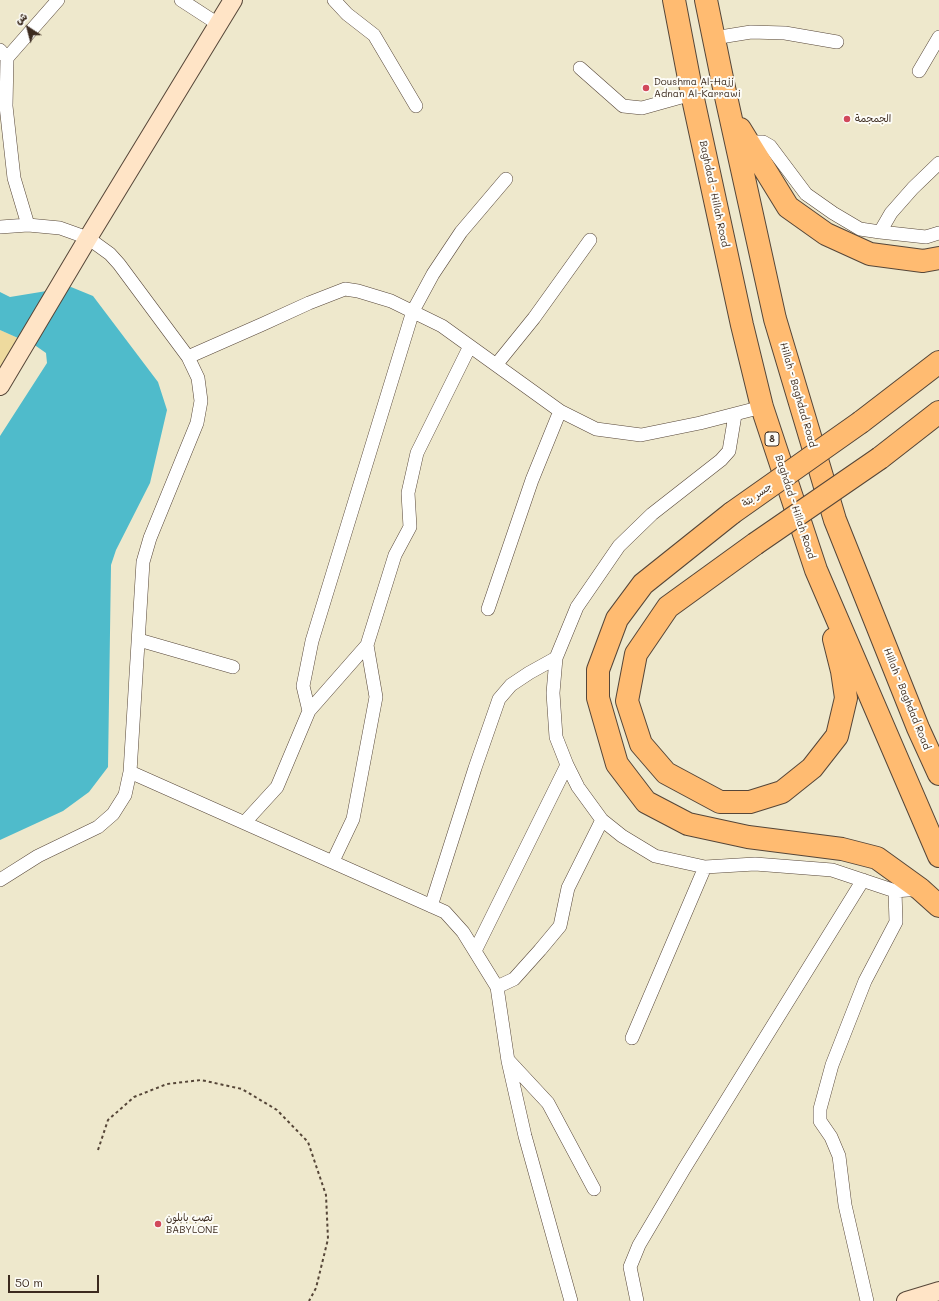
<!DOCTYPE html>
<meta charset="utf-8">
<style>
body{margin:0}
#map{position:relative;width:939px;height:1301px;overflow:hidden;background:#eee8cc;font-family:Mali,"Playpen Sans Arabic",sans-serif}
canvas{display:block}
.north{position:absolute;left:8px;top:8px;width:40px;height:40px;-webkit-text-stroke:3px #fdfcf7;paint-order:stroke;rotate:324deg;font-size:11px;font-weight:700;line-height:16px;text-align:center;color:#3b2a1e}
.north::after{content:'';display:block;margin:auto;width:14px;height:18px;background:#3b2a1e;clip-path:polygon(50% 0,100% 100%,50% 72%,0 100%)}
.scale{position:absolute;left:8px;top:1275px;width:91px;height:18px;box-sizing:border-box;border:2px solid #3b2a1e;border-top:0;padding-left:5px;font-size:12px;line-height:14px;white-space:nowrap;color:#3b2a1e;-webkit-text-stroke:3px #fdfcf7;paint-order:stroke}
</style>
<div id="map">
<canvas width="939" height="1301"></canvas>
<div class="north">ش</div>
<div class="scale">50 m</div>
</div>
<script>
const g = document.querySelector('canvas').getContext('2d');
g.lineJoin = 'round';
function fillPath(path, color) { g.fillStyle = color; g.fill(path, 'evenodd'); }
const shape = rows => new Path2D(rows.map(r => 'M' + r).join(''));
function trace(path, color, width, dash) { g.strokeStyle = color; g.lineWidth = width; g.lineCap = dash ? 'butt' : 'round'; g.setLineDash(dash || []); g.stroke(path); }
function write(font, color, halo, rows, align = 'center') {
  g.font = font + ' Mali,"Playpen Sans Arabic",sans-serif'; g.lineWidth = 4; g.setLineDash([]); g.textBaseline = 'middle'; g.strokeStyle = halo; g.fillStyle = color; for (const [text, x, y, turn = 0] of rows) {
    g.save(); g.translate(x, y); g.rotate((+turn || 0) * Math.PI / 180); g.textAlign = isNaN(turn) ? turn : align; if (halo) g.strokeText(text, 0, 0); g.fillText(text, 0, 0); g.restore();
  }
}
const sand = shape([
 [0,330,27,342,0,385]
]);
const water = shape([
 [71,287,93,296,158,382,167,410,150,483,116,550,111,565,108,767,89,792,63,811,0,840,0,436,47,363,46,353,36,346,0,330,0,292,10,297]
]);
const path = shape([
 [98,1150,108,1120,134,1097,167,1084,201,1080,242,1089,277,1110,308,1142,326,1195,328,1239,316,1288,309,1301]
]);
const street = shape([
 [181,0,218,24],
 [334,0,347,14,374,35,416,106],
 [714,38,751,32,785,33,837,42],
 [0,50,7,58,6,106,14,178,28,225],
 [7,58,58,0],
 [580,68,623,106,642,108,692,94],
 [919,71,939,37],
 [750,146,754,142,763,142,770,146,806,194,833,213,860,229,880,232,926,237,939,233],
 [0,227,28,225,60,228,88,238,110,254,119,264,188,357,198,378,201,401,197,423,150,538,143,562,130,772,125,795,113,814,98,827,38,856,0,880],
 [880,232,891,213,913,188,939,163],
 [188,357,263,324,309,303,345,289,358,291,391,301,442,326,560,411,596,429,641,435,700,423,762,407],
 [496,365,534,318,590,240],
 [735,415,729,451,721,460,652,514,619,546,577,607,556,658,553,693,556,737,567,765,578,787,602,820,622,836,655,856,705,867,755,864,832,870,895,891,920,889],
 [488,609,532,480,560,411],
 [139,640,233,667],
 [309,711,303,686,312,641,413,311,433,274,461,232,506,179],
 [130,772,445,912,463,932,497,987,508,1061,525,1136,571,1301],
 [245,822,277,787,309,711,367,645,395,555,410,527,408,493,417,453,470,346],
 [333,861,353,819,376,697,367,645],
 [431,906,475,768,499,699,511,685,529,673,556,658],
 [475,951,567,765],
 [497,987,514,979,540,950,560,926,568,888,602,820],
 [632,1038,705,867],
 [509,1061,548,1103,594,1189],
 [637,1301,630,1267,639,1245,684,1169,863,880],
 [867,1301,845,1205,839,1156,831,1137,820,1121,820,1109,832,1065,865,981,896,922,895,891]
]);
const secondary = shape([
 [0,386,88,238,233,0],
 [906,1301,939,1291]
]);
const highway = shape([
 [674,0,692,94,742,325,762,407,816,570,939,856],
 [706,0,723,83,775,319,835,520,918,728,939,774],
 [740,129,788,207,826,234,870,254,923,261,939,258],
 [861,422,939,362],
 [880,458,939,412],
 [732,513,643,584,617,619,598,670,598,698,617,764,646,802,688,824,748,837,842,849,877,858,920,889,939,906],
 [755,544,668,607,636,654,627,701,641,744,666,773,720,802,750,802,782,792,812,768,837,736,846,698,842,671,834,639]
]);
const highwayBridge = shape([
 [732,513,861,422],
 [755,544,880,458]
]);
const markers = [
 [646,88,4,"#d1495b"],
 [847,119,4,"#d1495b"],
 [158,1224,4,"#d1495b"]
];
const shields = [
 [772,439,14]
];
const shieldNames = [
 ["8",772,439]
];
const poiNames = [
 ["Doushma Al-Hajj",654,82],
 ["Adnan Al-Karrawi",654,94],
 ["الجمجمة",855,119],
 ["نصب بابلون",166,1218],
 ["BABYLONE",166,1230]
];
const streetNames = [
 ["Baghdad - Hillah Road",714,194,78],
 ["Hillah - Baghdad Road",798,395,74],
 ["جسر بتة",757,495,-35],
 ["Baghdad - Hillah Road",795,507,72],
 ["Hillah - Baghdad Road",907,699,68]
];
fillPath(sand, '#eeda9e');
fillPath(water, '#4fbbcb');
trace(street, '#564638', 14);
trace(secondary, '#564638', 20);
trace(highway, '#564638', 24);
trace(path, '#564638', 2, [3, 3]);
trace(street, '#fff', 13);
trace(secondary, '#ffe4c6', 18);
trace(highway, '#ffbb71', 22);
trace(highwayBridge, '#564638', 24, []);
trace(highwayBridge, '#ffbb71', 22);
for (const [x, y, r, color] of markers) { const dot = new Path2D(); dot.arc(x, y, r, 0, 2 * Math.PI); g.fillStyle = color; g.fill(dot); trace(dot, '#fdfcf7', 1.5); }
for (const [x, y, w] of shields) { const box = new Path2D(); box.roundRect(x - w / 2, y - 7, w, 14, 3); g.fillStyle = '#fdfcf7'; g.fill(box); trace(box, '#3b2a1e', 1); }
write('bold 9px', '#3b2a1e', null, shieldNames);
write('10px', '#3b2a1e', '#fdfcf7', poiNames, 'left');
write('10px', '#3b2a1e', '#fdfcf7', streetNames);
</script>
